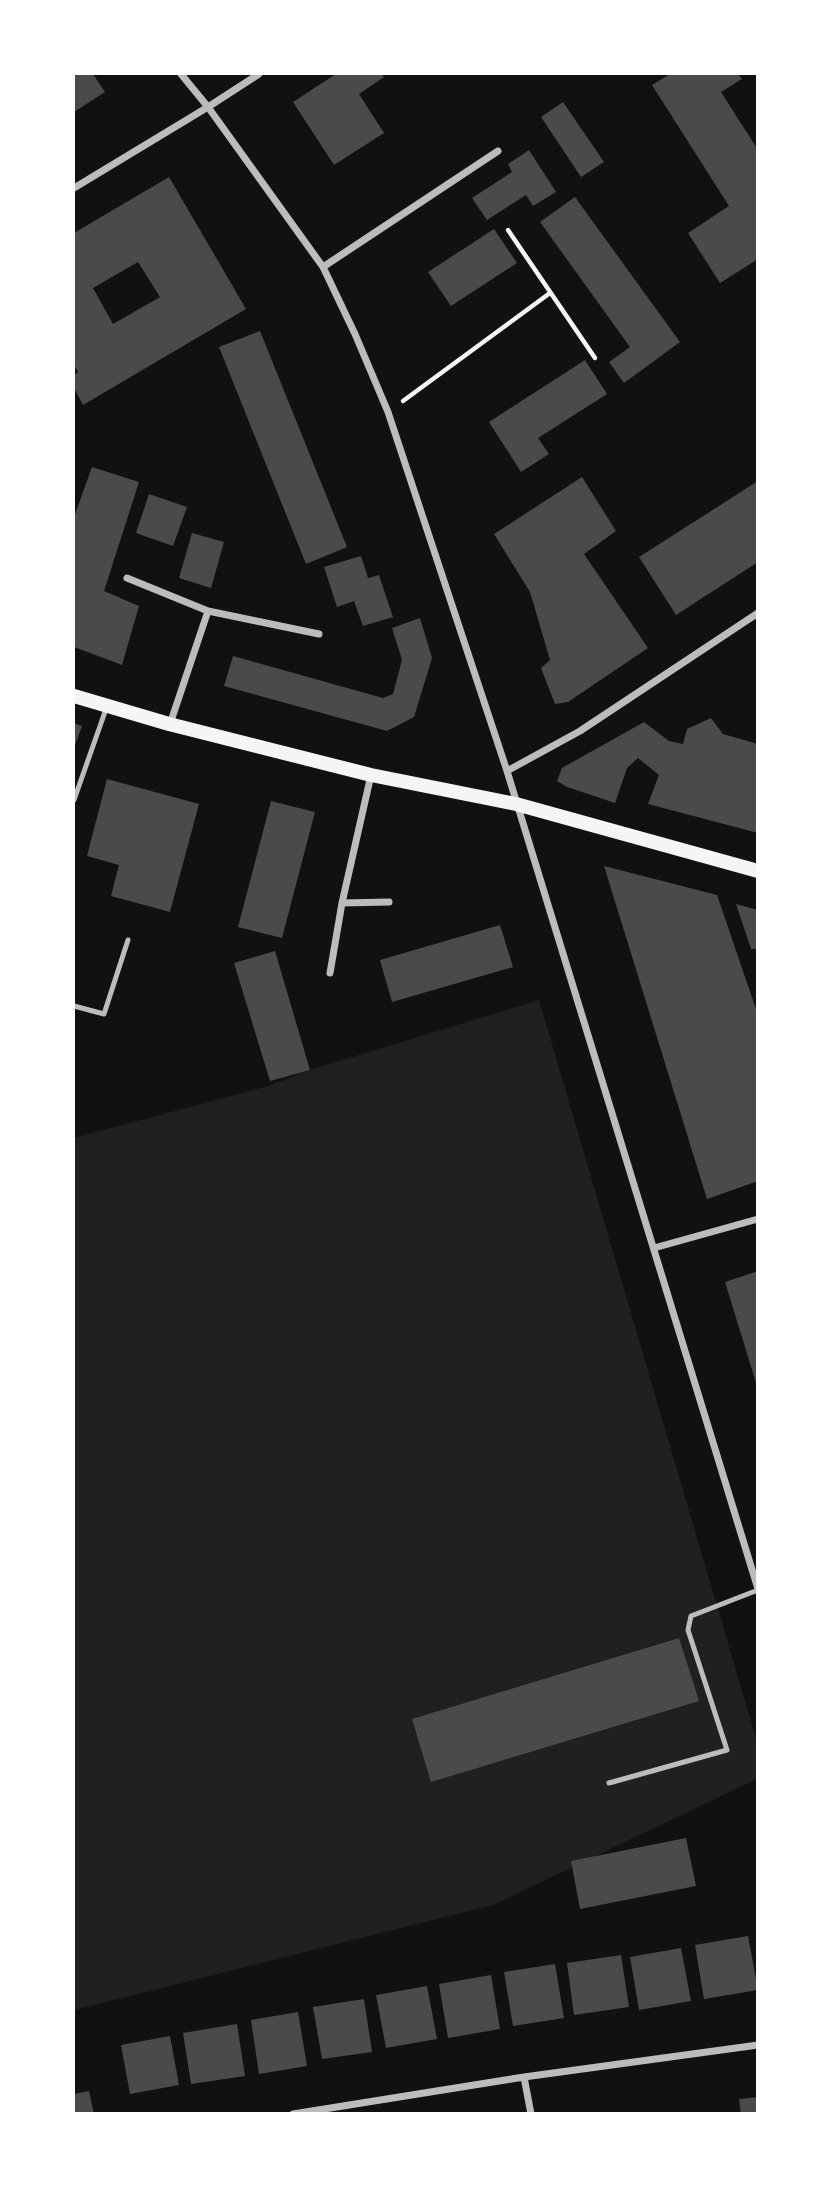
<!DOCTYPE html>
<style>
body{margin:0}
#map{position:relative;width:831px;height:2187px;overflow:hidden;background:#111;font-family:"Fira Sans Condensed",sans-serif}
canvas{display:block}
.frame{position:absolute;inset:0;border:75px solid #fff;pointer-events:none}
</style>
<div id="map">
<canvas width="831" height="2187"></canvas>
<div class="frame"></div>
</div>
<script>
const g = document.querySelector('canvas').getContext('2d');
g.lineJoin = 'round';
function fillPath(path, color) { g.fillStyle = color; g.fill(path, 'evenodd'); }
const shape = rows => new Path2D(rows.map(r => 'M' + r).join(''));
function trace(path, color, width, dash) { g.strokeStyle = color; g.lineWidth = width; g.lineCap = dash ? 'butt' : 'round'; g.setLineDash(dash || []); g.stroke(path); }
const green = shape([
 [539,1000,757,1742,757,1779,493,1905,74,2010,74,1138,265,1087,310,1070]
]);
const building = shape([
 [74,74,93,74,105,92,74,112],
 [336,74,382,74,384,77,359,94,384,133,334,165,293,102],
 [670,74,738,74,742,79,721,92,758,150,758,259,720,283,688,233,729,206,652,85],
 [563,102,604,162,581,177,541,117],
 [529,150,556,192,533,206,526,195,487,220,472,198,512,172,508,164],
 [169,177,246,309,83,405,74,388,74,375,78,372,74,365,74,233],
 [138,262,160,297,113,324,93,288],
 [575,197,680,342,624,383,609,362,630,347,540,222],
 [494,229,517,263,451,306,428,272],
 [260,331,347,547,306,564,219,347],
 [585,360,607,394,538,438,549,454,521,472,489,422],
 [92,467,139,482,104,591,139,606,122,665,74,647,74,517],
 [582,477,616,531,584,554,648,648,568,702,555,704,541,668,550,660,530,592,494,534],
 [758,481,758,562,676,615,639,557],
 [149,494,187,507,173,546,136,533],
 [192,533,224,542,211,588,179,578],
 [361,556,368,578,379,575,393,617,363,626,354,601,337,607,324,567],
 [420,618,432,658,429,668,414,717,387,731,224,686,233,656,383,698,393,694,402,660,392,628],
 [711,718,723,734,758,744,758,833,648,804,659,775,638,758,627,768,615,803,567,787,557,781,562,768,644,722,669,741,683,744,687,729],
 [74,723,82,726,74,748],
 [107,779,199,804,170,912,111,896,119,865,87,856],
 [271,801,315,812,282,938,238,927],
 [604,866,717,895,758,1015,758,1181,707,1199],
 [736,904,758,910,758,949,751,949],
 [500,925,513,967,392,1002,380,960],
 [275,951,310,1070,270,1081,234,963],
 [758,1271,758,1386,757,1386,725,1282],
 [679,1638,699,1701,431,1782,412,1719],
 [686,1838,696,1886,580,1909,571,1861],
 [748,1936,758,1990,704,1999,695,1945],
 [681,1948,691,2001,639,2010,630,1957],
 [621,1955,629,2007,574,2015,567,1963],
 [555,1964,564,2018,513,2026,504,1972],
 [491,1975,500,2029,448,2038,439,1984],
 [427,1986,437,2039,386,2048,376,1995],
 [364,1999,372,2052,322,2059,313,2007],
 [298,2012,307,2066,259,2074,251,2020],
 [237,2024,245,2076,191,2084,183,2033],
 [170,2036,179,2085,130,2094,121,2045],
 [89,2091,94,2114,74,2114,74,2094],
 [758,2097,758,2114,741,2114,739,2099]
]);
const path = shape([
 [508,230,595,358],
 [403,401,550,293]
]);
const service = shape([
 [74,800,106,709],
 [74,1006,104,1014,128,940],
 [609,1783,727,1750,688,1630,691,1616,758,1590]
]);
const minor = shape([
 [181,74,208,107,323,267,355,334,388,412,507,771,758,1589],
 [74,188,208,107,259,74],
 [323,267,498,151],
 [127,578,208,611,319,634],
 [170,724,208,611],
 [507,771,580,731,758,613],
 [342,903,389,902],
 [330,973,342,903,371,775],
 [654,1248,758,1219],
 [524,2077,531,2114],
 [293,2114,524,2077,758,2045]
]);
const secondary = shape([
 [74,696,169,724,371,775,516,804,758,871]
]);
fillPath(green, '#202020');
fillPath(building, '#4a4a4a');
trace(path, '#f5f5f5', 4.5);
trace(service, '#bcbcbc', 5);
trace(minor, '#bcbcbc', 7);
trace(secondary, '#f5f5f5', 14);
</script>
